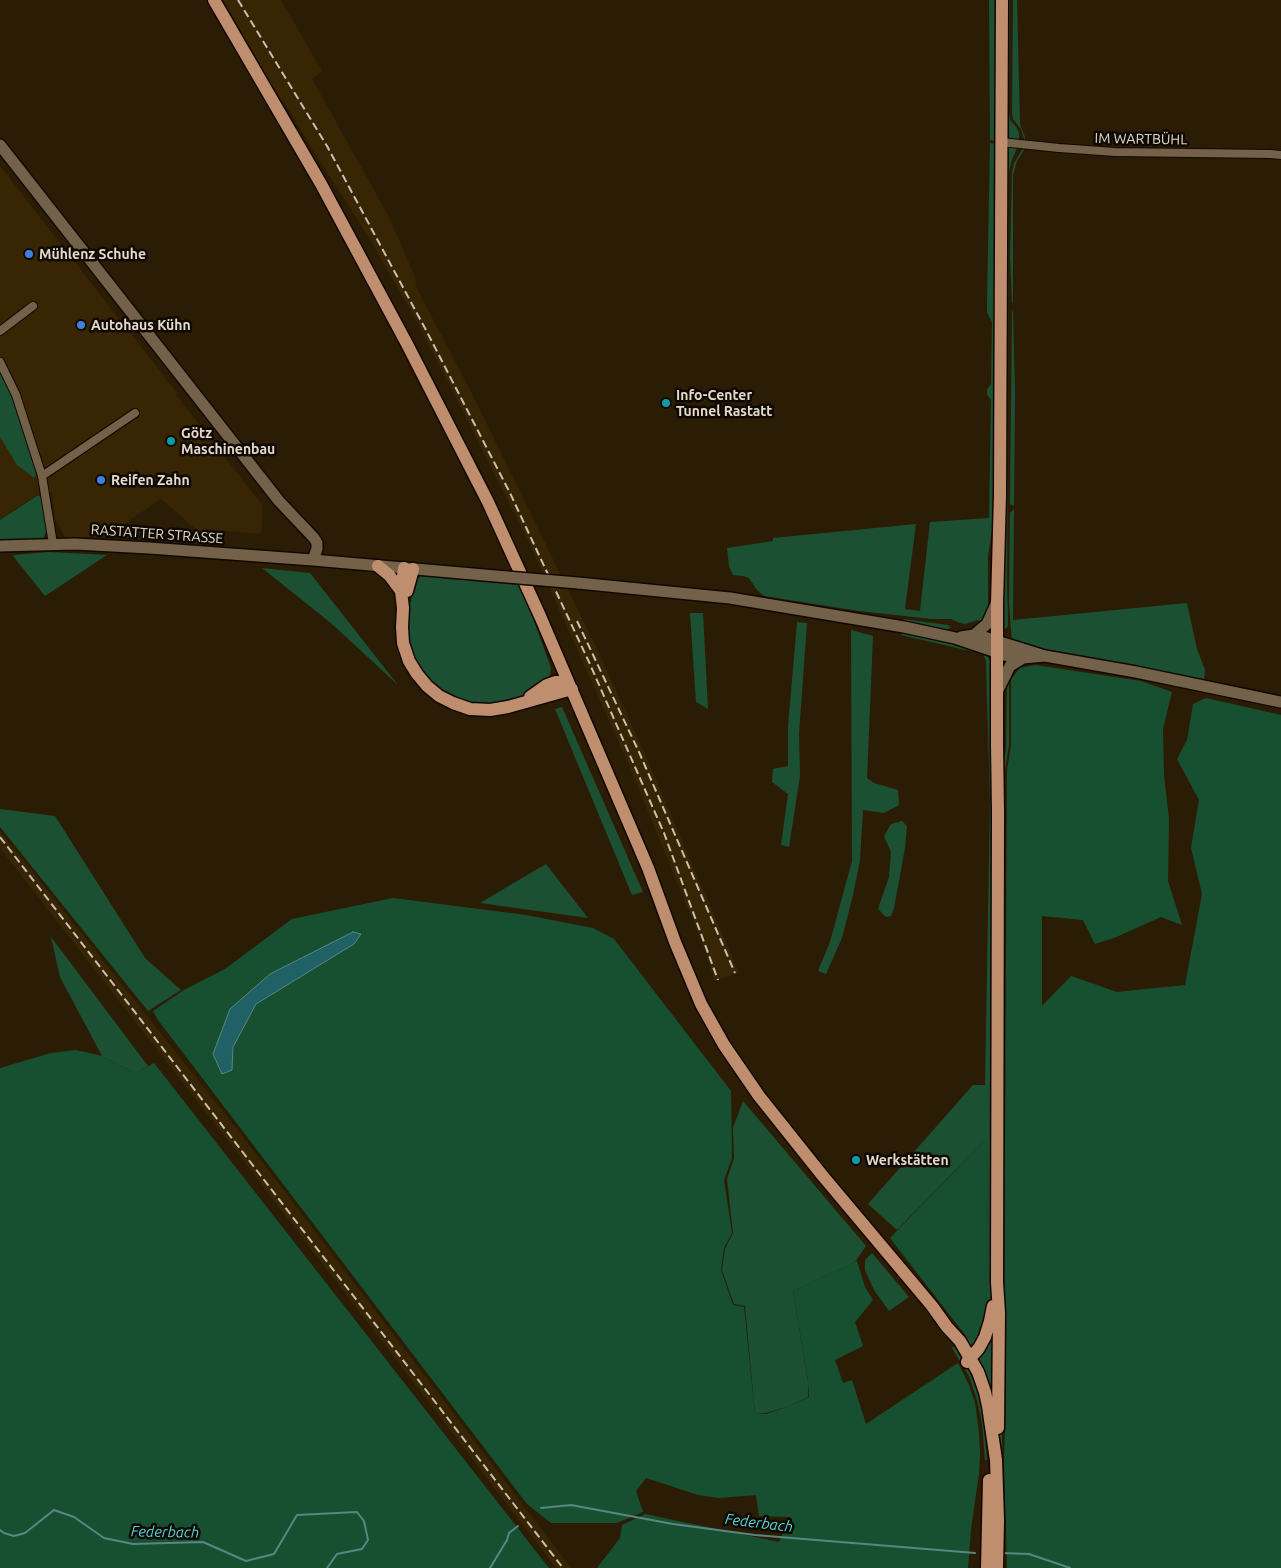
<!DOCTYPE html>
<meta charset="utf-8">
<style>
body{margin:0}
canvas{display:block;background:#2b1d05}
</style>
<canvas width="1281" height="1568"></canvas>
<script>
const g = document.querySelector('canvas').getContext('2d');
g.lineJoin = 'round';
function fillPath(path, color) { g.fillStyle = color; g.fill(path, 'evenodd'); }
const shape = rows => new Path2D(rows.map(r => 'M' + r).join(''));
function trace(path, color, width, dash) { g.strokeStyle = color; g.lineWidth = width; g.lineCap = dash ? 'butt' : 'round'; g.setLineDash(dash || []); g.stroke(path); }
function write(font, color, halo, rows, align = 'center') {
  g.font = font + ' Ubuntu,sans-serif'; g.lineWidth = 5; g.setLineDash([]); g.textBaseline = 'middle'; g.strokeStyle = halo; g.fillStyle = color; for (const [text, x, y, turn = 0] of rows) {
    g.save(); g.translate(x, y); g.rotate((+turn || 0) * Math.PI / 180); g.textAlign = isNaN(turn) ? turn : align; if (halo) g.strokeText(text, 0, 0); g.fillText(text, 0, 0); g.restore();
  }
}
const built = shape([
 [217,0,281,0,322,71,312,79,389,217,415,277,416,287,471,392,597,649,644,752,739,973,714,981,708,957,629,765,529,542,473,431,416,320,365,231,319,160,283,100,281,101],
 [0,166,177,393,176,395,263,506,261,534,207,529,199,532,161,499,105,537,65,537,55,519,52,492,38,494,0,519],
 [0,831,240,1133,571,1568,556,1568,229,1142,0,848]
]);
const green = shape([
 [989,0,997,0,996,139,995,141,990,140],
 [1006,0,1010,0,1009,113,1010,120,1016,127,1019,133,1019,139,1017,141,1011,140,1006,135],
 [1013,0,1017,0,1020,124,1025,137,1025,142,1021,129,1013,119,1012,113],
 [990,143,995,144,995,477,993,524,988,556,988,614,983,624,978,620,965,624,960,623,951,619,932,619,859,611,764,596,757,590,749,578,743,576,733,575,729,566,727,548,773,541,773,538,916,524,905,609,920,611,930,522,989,518,991,400,987,394,987,390,991,384,992,322,987,312,987,303],
 [1013,146,1017,146,1017,148,1011,162,1009,173,1007,587,1008,624,1007,628,1004,629,1005,154,1008,148],
 [1024,147,1026,147,1017,161,1013,175,1013,303,1012,302,1010,256,1012,173,1014,163],
 [1013,310,1015,392,1014,506,1010,504,1012,312],
 [0,368,14,398,35,467,36,474,34,478,17,465,0,437],
 [38,495,42,498,47,528,44,537,40,540,35,541,20,539,0,540,0,520],
 [1014,509,1013,620,1187,603,1197,649,1205,670,1204,679,1199,683,1012,642,1009,603,1010,513],
 [49,552,107,555,45,596,13,556,14,555],
 [262,568,310,573,398,685,332,624],
 [421,576,521,585,551,668,550,675,547,682,523,698,480,707,440,692,419,670,409,645,408,615,415,582],
 [690,613,703,613,708,709,696,702],
 [903,619,948,625,951,628,944,630,902,623],
 [797,622,807,623,799,733,800,776,789,847,781,845,788,794,772,782,773,769,788,766,788,727],
 [851,630,873,636,867,778,874,783,898,790,899,805,884,813,863,810,860,860,853,895,842,938,826,974,818,971,830,942,852,861],
 [901,630,964,645,984,652,990,660,991,666,993,1058,990,1095,993,1142,992,1297,990,1313,972,1349,963,1339,966,1336,971,1337,980,1329,985,1314,987,1294,988,1142,983,1142,897,1230,868,1204,973,1085,985,1085,990,801,986,661,983,654,901,635],
 [1009,677,1009,745,1005,770,1002,1461,1000,1460,1000,1439,1003,768,1006,749,1007,682],
 [562,707,643,892,632,895,555,709],
 [0,809,55,816,145,958,181,990,148,1011,0,827],
 [902,821,907,826,905,848,894,908,891,916,886,917,878,909,889,877,891,852,884,836,891,824],
 [546,864,588,918,480,903],
 [51,937,148,1066,136,1073,102,1056,60,977],
 [743,1101,866,1246,855,1262,793,1291,808,1382,808,1397,789,1406,766,1413,755,1414,745,1306,734,1304,722,1270,725,1249,733,1233,727,1179,734,1158,733,1128],
 [872,1253,909,1297,889,1311,874,1290,865,1270,865,1260],
 [993,1322,995,1405,986,1376,978,1360],
 [954,1346,970,1373,978,1392,984,1424,987,1460,985,1460,982,1423,977,1400,969,1376,952,1348]
]);
const forest = shape([
 [1035,665,1141,681,1172,692,1163,729,1164,776,1169,819,1168,881,1182,925,1161,917,1114,938,1095,944,1083,920,1042,916,1042,1006,1071,976,1117,992,1185,985,1202,894,1191,848,1199,800,1177,759,1187,740,1193,704,1206,698,1281,715,1281,1568,1007,1568,1004,1461,1006,1392,1004,1345,1007,770,1011,745,1011,679,1020,668],
 [393,898,526,915,593,928,614,939,731,1091,732,1158,724,1180,732,1233,724,1248,721,1270,733,1305,744,1307,755,1414,766,1414,789,1406,809,1397,808,1381,793,1291,857,1261,865,1287,873,1300,855,1322,863,1346,835,1360,843,1383,852,1380,866,1424,958,1363,969,1385,975,1403,979,1432,980,1454,979,1473,971,1529,968,1568,597,1568,620,1538,622,1525,645,1514,779,1542,790,1517,759,1516,756,1495,718,1498,698,1495,646,1478,636,1491,643,1512,617,1523,551,1523,527,1504,158,1020,153,1011,184,990,225,969,292,919],
 [76,1050,102,1056,136,1073,154,1063,549,1568,0,1568,0,1068,51,1053],
 [983,1142,988,1142,987,1294,985,1314,980,1329,975,1335,971,1337,966,1336,890,1238]
]);
const water = shape([
 [353,932,361,934,354,944,256,1004,233,1047,232,1070,222,1074,213,1054,230,1009,270,974,353,932]
]);
const stream = shape([
 [541,1508,571,1505,673,1524,755,1535,975,1553],
 [0,1530,4,1533,14,1536,25,1533,54,1510,74,1517,104,1538,133,1544,203,1542,246,1561,274,1554,297,1515,357,1512,364,1521,368,1540,362,1549,337,1554,327,1568],
 [1002,1553,1029,1554,1070,1568],
 [490,1568,507,1540,509,1533,518,1526]
]);
const street = shape([
 [1001,142,1059,148,1115,152,1271,154,1281,155],
 [0,331,33,306],
 [0,362,16,395,42,476,53,544],
 [42,476,135,413]
]);
const secondary = shape([
 [0,145,279,501,314,538,317,543,317,549,313,560],
 [0,546,75,544,149,548,313,560,507,577],
 [578,583,730,598,904,627,955,638,1008,656,1023,658,1045,656],
 [974,635,987,624,996,604],
 [961,637,974,635,984,637,1045,656,1136,672,1281,702],
 [997,692,1010,666,1023,658]
]);
const primary = shape([
 [214,0,321,184,407,344,488,502,540,616,648,868,675,942,701,1004,724,1045,759,1096,822,1175,932,1306,947,1327,960,1341,978,1372,985,1392,988,1406,996,1460,998,1520,997,1568],
 [378,566,389,575,401,591],
 [404,568,401,591,403,608,402,627,403,643,409,661,417,674,427,686,439,696,453,703,470,709,490,710,508,707,572,689],
 [407,591,413,569],
 [530,697,547,685,555,682,568,682],
 [967,1362,979,1348,985,1337,990,1321,993,1306],
 [998,1428,999,1313,997,1282,998,812,997,745,997,603,1000,495,1002,0],
 [987,1568,989,1480]
]);
const rail = shape([
 [238,0,327,146,427,332,510,493,589,662,664,833,718,980],
 [577,621,639,752,735,973],
 [0,837,563,1568]
]);
const secondaryBridge = shape([
 [507,577,578,583]
]);
const markers = [
 [29,254,5,"#3f7fe0"],
 [81,325,5,"#3f7fe0"],
 [666,403,5,"#0f9aa8"],
 [171,441,5,"#0f9aa8"],
 [101,480,5,"#3f7fe0"],
 [856,1160,5,"#0f9aa8"]
];
const streetNames = [
 ["IM WARTBÜHL",1141,139,1],
 ["RASTATTER STRASSE",157,534,4]
];
const poiNames = [
 ["Mühlenz Schuhe",39,254],
 ["Autohaus Kühn",91,325],
 ["Info-Center",676,395],
 ["Tunnel Rastatt",676,411],
 ["Götz",181,433],
 ["Maschinenbau",181,449],
 ["Reifen Zahn",111,480],
 ["Werkstätten",866,1160]
];
const waterNames = [
 ["Federbach",759,1523,7],
 ["Federbach",165,1532,1]
];
fillPath(built, '#372504');
fillPath(green, '#1c5032');
fillPath(forest, '#175030');
fillPath(water, '#206165');
trace(water, '#5a8584', 1);
trace(stream, '#5a8584', 2);
trace(street, '#130700', 10);
trace(secondary, '#130700', 14);
trace(primary, '#130700', 15);
trace(street, '#736249', 8);
trace(secondary, '#736249', 11);
trace(primary, '#bf8e6f', 12);
trace(rail, '#cbc1b2', 2, [8, 4]);
trace(secondaryBridge, '#130700', 14, []);
trace(secondaryBridge, '#736249', 11);
for (const [x, y, r, color] of markers) { const dot = new Path2D(); dot.arc(x, y, r, 0, 2 * Math.PI); g.fillStyle = color; g.fill(dot); trace(dot, '#0f0902', 2); }
write('14px', '#e3dacc', '#0f0902', streetNames);
write('bold 14px', '#e3dacc', '#0f0902', poiNames, 'left');
write('italic 15px', '#57d4dc', '#0f0902', waterNames);
</script>
